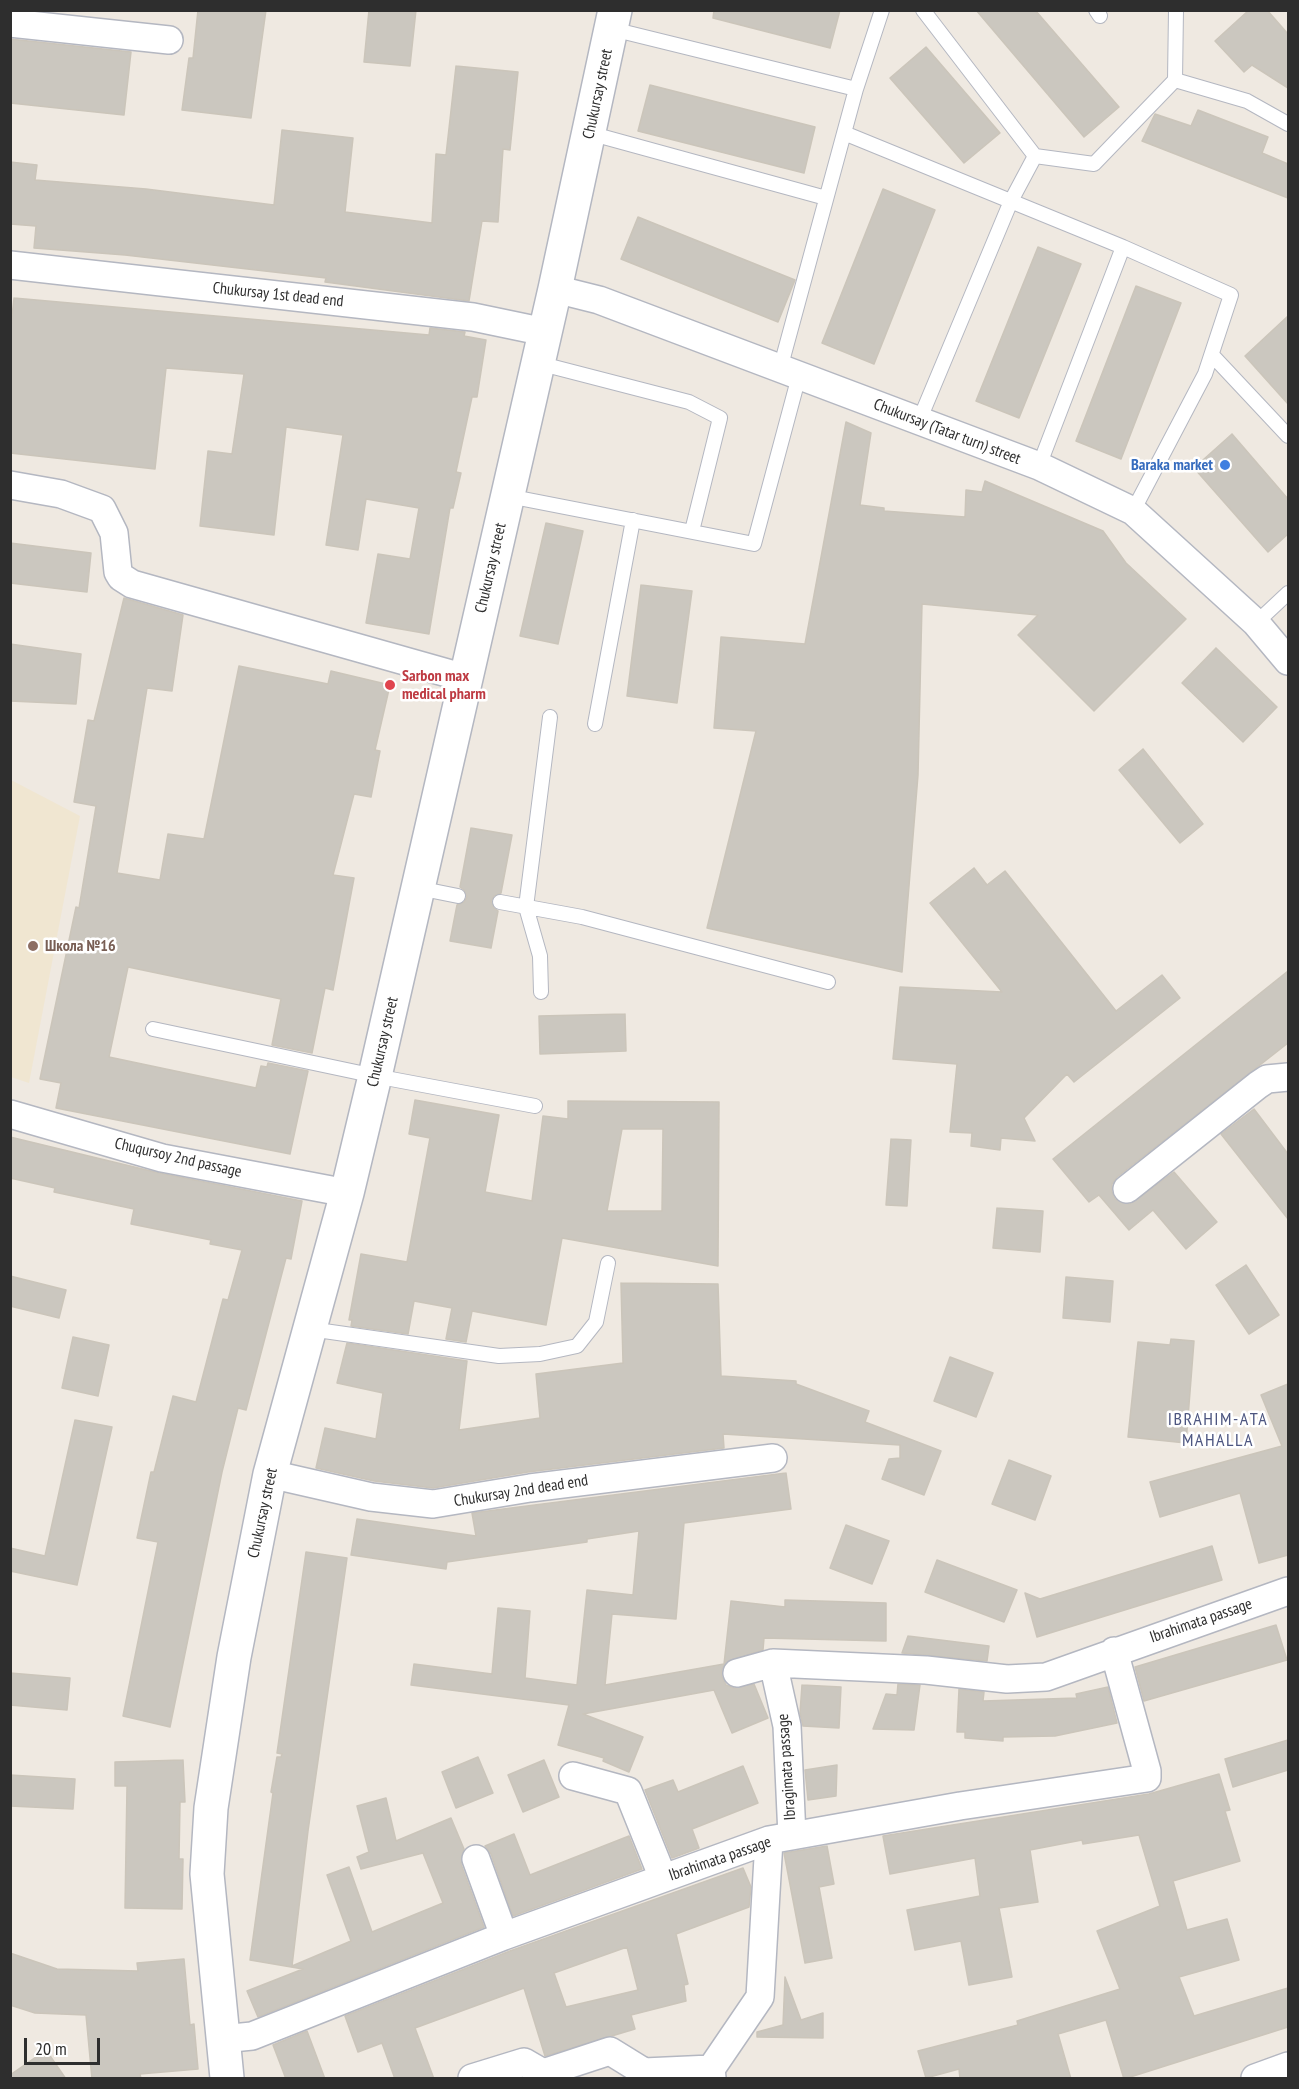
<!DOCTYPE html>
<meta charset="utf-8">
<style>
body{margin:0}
#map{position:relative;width:1299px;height:2089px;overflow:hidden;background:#efe9e1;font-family:"PT Sans Narrow",sans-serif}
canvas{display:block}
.frame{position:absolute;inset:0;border:12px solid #2e2e2e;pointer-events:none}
.scale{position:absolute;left:24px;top:2038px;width:76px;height:27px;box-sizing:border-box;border:3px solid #2e2e2e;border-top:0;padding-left:8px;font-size:18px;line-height:21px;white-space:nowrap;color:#2e2e2e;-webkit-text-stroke:4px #fff;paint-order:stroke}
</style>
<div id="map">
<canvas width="1299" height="2089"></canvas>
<div class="frame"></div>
<div class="scale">20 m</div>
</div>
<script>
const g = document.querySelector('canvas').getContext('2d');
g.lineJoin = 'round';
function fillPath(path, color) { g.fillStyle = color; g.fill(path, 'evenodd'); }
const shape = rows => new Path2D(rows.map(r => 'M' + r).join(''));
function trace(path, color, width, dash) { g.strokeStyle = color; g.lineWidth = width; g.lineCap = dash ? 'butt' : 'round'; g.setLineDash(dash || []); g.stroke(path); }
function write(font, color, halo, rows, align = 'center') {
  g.font = font + ' "PT Sans Narrow",sans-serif'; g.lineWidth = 5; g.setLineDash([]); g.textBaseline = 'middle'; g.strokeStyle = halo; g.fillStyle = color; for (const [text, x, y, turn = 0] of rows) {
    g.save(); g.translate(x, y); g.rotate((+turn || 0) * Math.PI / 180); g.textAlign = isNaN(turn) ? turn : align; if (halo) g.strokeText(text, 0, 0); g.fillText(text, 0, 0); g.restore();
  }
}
const education = shape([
 [11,780,80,816,29,1083,11,1077]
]);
const building = shape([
 [198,10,266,10,251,118,182,110,189,58,193,58,198,10],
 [369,10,416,10,410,66,364,62,369,10],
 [714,10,840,10,830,48,713,18,714,10],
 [976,10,1035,10,1119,107,1084,137,976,10],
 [1249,10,1267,10,1288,34,1288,88,1252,65,1244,72,1215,41,1249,10],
 [10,39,131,52,124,115,10,103,10,39],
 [926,47,1000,133,964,163,890,78,926,47],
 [456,66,518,72,510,150,503,149,498,222,482,221,469,301,325,282,326,278,125,255,34,248,36,226,10,224,10,162,37,165,35,180,146,189,274,205,282,130,353,138,345,212,432,223,436,154,446,155,456,66],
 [650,85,815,127,804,173,638,131,650,85],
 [1198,110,1268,137,1262,153,1288,164,1288,198,1142,141,1155,114,1191,126,1198,110],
 [883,189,935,210,874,364,822,343,883,189],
 [638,217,795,280,778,322,621,259,638,217],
 [1038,247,1081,264,1019,418,976,401,1038,247],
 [1136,286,1181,303,1121,459,1076,441,1136,286],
 [14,298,429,335,430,328,465,332,464,336,486,340,477,397,472,397,456,472,461,473,453,508,450,508,429,634,366,623,378,554,410,559,419,508,366,499,358,550,326,545,343,435,286,427,274,535,200,526,208,451,232,454,244,374,166,368,155,469,10,453,10,335,14,298],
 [1288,316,1288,404,1245,356,1288,316],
 [846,422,871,433,860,505,884,508,884,511,965,517,966,490,982,492,985,481,1103,531,1126,563,1186,619,1094,711,1018,635,1038,615,922,604,918,775,902,972,707,928,756,731,714,728,721,637,805,644,846,422],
 [1232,434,1288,499,1288,534,1268,552,1194,468,1232,434],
 [546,523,583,531,558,644,520,636,546,523],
 [10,543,91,553,87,592,10,583,10,543],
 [641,585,692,591,677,703,627,696,641,585],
 [124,598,183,615,172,691,147,688,117,873,160,880,168,834,204,839,239,666,328,684,331,671,390,685,375,750,380,751,371,797,354,794,333,875,354,878,333,990,325,988,312,1053,272,1045,281,999,128,967,109,1057,256,1088,261,1066,267,1067,268,1063,308,1071,290,1154,56,1108,61,1083,40,1079,76,907,79,908,96,806,74,802,88,720,94,721,124,598],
 [10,644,81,654,76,704,10,701,10,644],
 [1216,648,1277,707,1243,742,1182,683,1216,648],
 [1143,749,1203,824,1180,843,1119,770,1143,749],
 [471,828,512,835,501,893,494,896,491,901,494,908,498,911,491,948,450,941,457,905,464,902,467,897,464,890,460,887,471,828],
 [974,868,987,885,1005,871,1116,1011,1162,975,1180,998,1074,1082,1067,1074,1024,1118,1035,1141,1001,1138,1000,1150,971,1146,972,1133,950,1132,957,1064,893,1059,900,987,1002,992,930,903,974,868],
 [1288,971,1288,1043,1117,1177,1112,1184,1112,1192,1115,1199,1130,1204,1174,1172,1217,1222,1186,1249,1153,1210,1129,1230,1099,1195,1089,1202,1053,1159,1288,971],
 [625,1014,626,1051,540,1054,539,1016,625,1014],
 [415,1100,499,1115,485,1192,532,1201,543,1116,568,1119,568,1101,719,1102,718,1266,562,1238,546,1325,472,1311,466,1342,446,1339,452,1308,414,1301,408,1334,351,1326,352,1320,349,1320,361,1254,407,1262,430,1138,409,1134,415,1100],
 [622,1129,663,1129,662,1211,607,1211,622,1129],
 [1254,1109,1288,1154,1288,1219,1221,1134,1254,1109],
 [10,1137,159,1173,302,1201,291,1259,286,1258,246,1410,238,1408,222,1472,170,1727,123,1716,158,1542,137,1538,151,1472,154,1472,173,1396,196,1402,223,1299,228,1300,242,1250,210,1244,211,1240,131,1224,134,1209,54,1192,55,1188,10,1178,10,1137],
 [891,1139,911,1140,907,1206,886,1205,891,1139],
 [997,1208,1043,1211,1040,1252,993,1248,997,1208],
 [1246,1265,1279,1315,1249,1334,1216,1285,1246,1265],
 [10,1276,66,1290,59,1318,10,1306,10,1276],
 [1066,1277,1113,1281,1110,1322,1063,1318,1066,1277],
 [621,1283,718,1284,721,1376,796,1381,796,1384,869,1411,865,1422,941,1451,924,1495,882,1479,889,1459,900,1458,900,1445,723,1434,724,1448,528,1472,433,1488,374,1481,316,1468,325,1428,376,1439,383,1393,337,1383,347,1343,467,1361,459,1430,540,1418,536,1374,623,1363,621,1283],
 [73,1337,109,1345,98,1396,62,1388,73,1337],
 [1171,1339,1194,1341,1186,1443,1128,1437,1138,1342,1170,1345,1171,1339],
 [950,1357,993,1373,976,1417,934,1401,950,1357],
 [1288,1384,1288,1555,1259,1563,1240,1493,1160,1517,1150,1482,1282,1446,1261,1395,1288,1384],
 [75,1420,112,1427,77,1585,10,1571,10,1548,45,1556,75,1420],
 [1009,1460,1051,1476,1035,1520,992,1504,1009,1460],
 [786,1473,791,1509,684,1523,676,1619,612,1614,605,1685,724,1664,731,1601,785,1607,785,1600,886,1603,886,1641,764,1638,763,1650,726,1662,722,1669,722,1677,726,1685,734,1688,754,1684,768,1718,732,1733,714,1690,583,1714,643,1737,629,1772,603,1761,604,1758,558,1745,569,1705,411,1685,414,1664,492,1674,498,1608,530,1611,525,1678,577,1685,587,1590,633,1595,639,1531,587,1539,587,1542,447,1562,446,1569,351,1555,357,1519,476,1536,472,1513,786,1473],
 [846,1525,889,1541,872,1584,830,1568,846,1525],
 [1212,1546,1222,1580,1037,1637,1025,1593,1040,1599,1212,1546],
 [306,1552,347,1558,308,1831,292,1966,351,1941,327,1875,349,1867,372,1932,443,1903,423,1853,361,1869,357,1857,369,1852,357,1806,386,1798,396,1841,451,1818,464,1849,461,1864,484,1927,258,2017,247,1991,303,1969,250,1960,273,1793,271,1792,277,1757,281,1757,282,1754,277,1753,306,1552],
 [937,1560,1017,1590,1004,1622,925,1592,937,1560],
 [1276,1625,1287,1660,1144,1701,1135,1667,1276,1625],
 [908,1636,989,1646,987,1661,902,1653,908,1636],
 [10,1673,70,1678,67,1710,10,1705,10,1673],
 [898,1684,920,1685,914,1730,873,1729,886,1694,897,1695,898,1684],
 [802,1685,841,1687,839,1728,803,1726,800,1713,802,1685],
 [1108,1687,1117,1723,1055,1736,1003,1737,1003,1741,965,1738,965,1732,957,1732,959,1689,984,1692,983,1701,1077,1698,1076,1694,1108,1687],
 [1288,1740,1288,1770,1233,1787,1225,1759,1288,1740],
 [478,1757,493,1793,456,1808,442,1772,478,1757],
 [183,1760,185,1802,180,1802,179,1859,183,1859,182,1909,125,1908,127,1786,115,1786,115,1762,183,1760],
 [544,1760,559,1797,523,1812,508,1775,544,1760],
 [837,1765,836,1796,808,1800,805,1770,837,1765],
 [743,1766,758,1803,692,1829,699,1848,672,1858,645,1790,673,1780,678,1792,743,1766],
 [1219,1774,1230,1810,1225,1811,1240,1861,1173,1881,1187,1930,1227,1919,1239,1960,1179,1977,1194,2016,1288,1988,1288,2027,1124,2079,1106,2020,1058,2034,1071,2079,960,2079,959,2069,926,2078,918,2051,1018,2025,1017,2021,1120,1989,1097,1931,1160,1906,1139,1835,1083,1844,1082,1840,1030,1850,1038,1902,999,1908,1012,1977,969,1985,961,1941,915,1950,907,1910,980,1896,975,1858,890,1874,883,1836,1149,1794,1219,1774],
 [10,1775,75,1779,73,1809,10,1806,10,1775],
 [514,1834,530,1875,629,1836,642,1869,513,1916,491,1854,485,1846,514,1834],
 [827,1846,834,1884,819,1887,832,1958,805,1963,784,1853,827,1846],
 [743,1868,751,1887,749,1907,676,1934,688,1984,684,1985,686,2001,631,2015,635,2029,545,2056,524,1988,415,2028,434,2079,395,2079,382,2043,358,2052,345,2016,510,1951,743,1868],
 [627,1947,638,1990,566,2007,554,1973,627,1947],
 [10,1953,57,1969,138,1971,137,1963,184,1959,190,2025,194,2024,198,2069,140,2074,141,2079,92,2079,86,2015,35,2013,10,2005,10,1953],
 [785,1977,801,2020,823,2013,823,2038,757,2037,757,2032,783,2025,785,1977],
 [307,2031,325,2079,286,2079,273,2045,307,2031],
 [46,2050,66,2079,10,2079,10,2075,46,2050]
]);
const lane = shape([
 [923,10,1035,156],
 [1096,10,1100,16],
 [612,29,856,89],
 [1175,80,1176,10],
 [589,133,826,198],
 [844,133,1123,247,1231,295,1205,374,1133,511],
 [1212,355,1288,436],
 [538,363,689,402,720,418,692,531],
 [780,369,856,89,882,10],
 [919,421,1011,201,1035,156,1094,164,1175,80,1247,101,1288,124],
 [1039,466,1123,247],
 [508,496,754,544,799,376],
 [1256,623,1288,593],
 [595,724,633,520],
 [418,888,458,896],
 [500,902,582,917,828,982],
 [541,992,540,956,526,907,550,717],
 [153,1029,375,1076,535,1106],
 [310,1329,499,1356,540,1354,577,1346,596,1322,608,1263]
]);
const street = shape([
 [10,23,169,40],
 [10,265,473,317,545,332],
 [555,289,599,300,1039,466,1133,511,1256,623,1288,661],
 [10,485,61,494,102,509,114,533,118,572,121,577,132,584,465,678],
 [10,1114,162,1158,347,1193],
 [1127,1189,1258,1085,1267,1079,1288,1077],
 [270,1474,371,1497,433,1504,530,1488,773,1458],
 [773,1663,787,1726,792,1836],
 [737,1673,773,1663,926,1670,1007,1679,1046,1677,1288,1591],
 [573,1776,628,1791,663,1878],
 [476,1859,504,1936],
 [222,2039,252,2036,504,1936,769,1840,960,1806,1147,1778,1147,1771,1114,1651],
 [472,2078,524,2062,543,2073,610,2051,644,2072,711,2069],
 [712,2078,711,2069,760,1997,769,1840],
 [1255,2078,1288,2066]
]);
const secondary = shape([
 [227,2078,207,1874,211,1808,234,1657,270,1474,347,1193,375,1076,555,289,615,10]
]);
const markers = [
 [1225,465,6,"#3f7fe0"],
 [390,685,6,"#e0444e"],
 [33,946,6,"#8d6e63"]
];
const streetNames = [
 ["Chukursay street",598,94,-78],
 ["Chukursay 1st dead end",278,295,6],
 ["Chukursay (Tatar turn) street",947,432,21],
 ["Chukursay street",491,568,-77],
 ["Chukursay street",383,1042,-77],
 ["Chuqursoy 2nd passage",178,1158,13],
 ["Chukursay 2nd dead end",521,1491,-9],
 ["Chukursay street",263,1513,-78],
 ["Ibrahimаta passage",1201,1621,-19],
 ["Ibragimаta passage",787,1767,-94],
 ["Ibrahimаta passage",720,1859,-19]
];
const shopNames = [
 ["Baraka market",1213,465]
];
const healthNames = [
 ["Sarbon max",402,676],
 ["medical pharm",402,694]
];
const educationNames = [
 ["Школа №16",45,946]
];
const neighbourhoodNames = [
 ["IBRAHIM-АTA",1218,1420],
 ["MAHALLA",1218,1441]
];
fillPath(education, '#f0e6d1');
fillPath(building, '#cbc7bf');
trace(building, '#cbc5ba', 1.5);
trace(lane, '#b4b7c1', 16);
trace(street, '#b4b7c1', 30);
trace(secondary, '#b4b7c1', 36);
trace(lane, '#fff', 14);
trace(street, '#fff', 27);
trace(secondary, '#fff', 33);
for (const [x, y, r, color] of markers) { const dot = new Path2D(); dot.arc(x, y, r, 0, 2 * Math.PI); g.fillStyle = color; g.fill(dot); trace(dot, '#fff', 2); }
write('16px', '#2e2e2e', '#fff', streetNames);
write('bold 16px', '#366cbe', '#fff', shopNames, 'right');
write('bold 16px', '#be3a42', '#fff', healthNames, 'left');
write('bold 16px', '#785e54', '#fff', educationNames, 'left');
g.letterSpacing = '1.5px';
write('18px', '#4d5680', '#fff', neighbourhoodNames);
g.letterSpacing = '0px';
</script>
